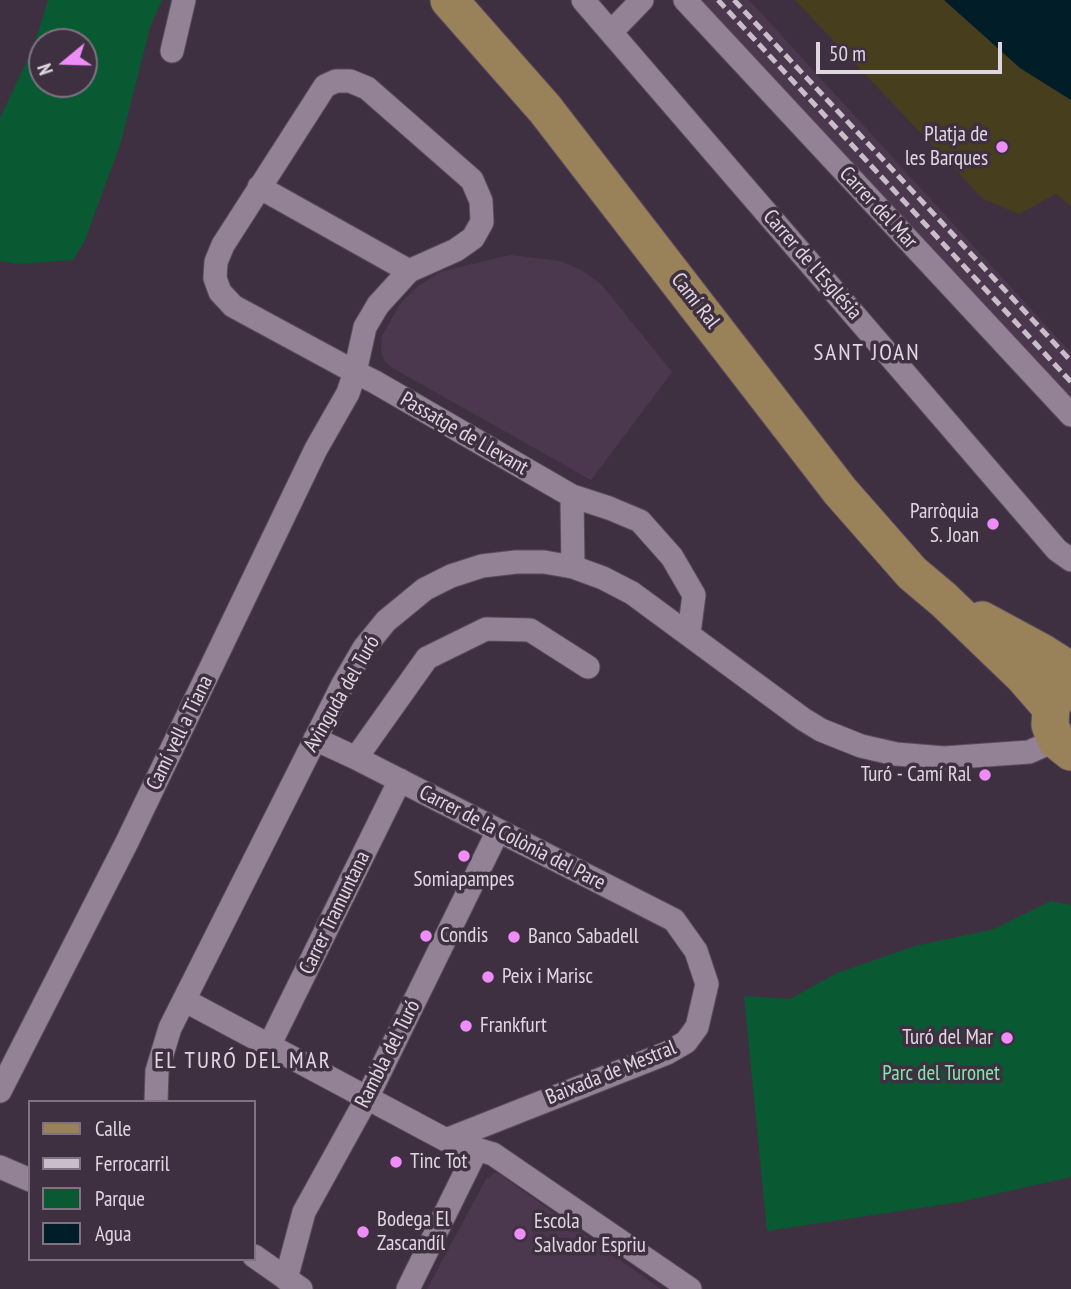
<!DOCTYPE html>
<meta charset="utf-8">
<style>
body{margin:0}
#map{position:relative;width:1071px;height:1289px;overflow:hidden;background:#3f3041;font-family:"PT Sans Narrow",sans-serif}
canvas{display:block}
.legend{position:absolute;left:28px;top:1100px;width:228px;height:161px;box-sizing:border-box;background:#3f3041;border:2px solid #7f7281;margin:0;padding:9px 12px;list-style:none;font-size:21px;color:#e0d6e0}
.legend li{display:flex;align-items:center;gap:14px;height:35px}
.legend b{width:35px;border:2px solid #7f7281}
.north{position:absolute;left:28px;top:28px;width:70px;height:70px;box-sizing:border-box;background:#3f3041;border:2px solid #7f7281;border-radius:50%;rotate:251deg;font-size:19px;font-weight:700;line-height:28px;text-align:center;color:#e0d6e0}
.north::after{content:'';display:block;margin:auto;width:24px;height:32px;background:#ee8cf8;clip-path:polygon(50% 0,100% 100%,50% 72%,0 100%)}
.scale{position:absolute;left:816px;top:42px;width:186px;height:32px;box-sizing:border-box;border:4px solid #e0d6e0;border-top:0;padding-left:9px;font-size:21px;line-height:24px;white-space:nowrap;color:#e0d6e0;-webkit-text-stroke:5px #3f3041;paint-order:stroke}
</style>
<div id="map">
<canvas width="1071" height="1289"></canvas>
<ul class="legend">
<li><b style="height:9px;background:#99825a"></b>Calle</li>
<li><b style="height:9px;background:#c8bdc8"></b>Ferrocarril</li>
<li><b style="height:19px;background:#095933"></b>Parque</li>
<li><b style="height:19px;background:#011d28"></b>Agua</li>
</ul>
<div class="north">N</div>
<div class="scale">50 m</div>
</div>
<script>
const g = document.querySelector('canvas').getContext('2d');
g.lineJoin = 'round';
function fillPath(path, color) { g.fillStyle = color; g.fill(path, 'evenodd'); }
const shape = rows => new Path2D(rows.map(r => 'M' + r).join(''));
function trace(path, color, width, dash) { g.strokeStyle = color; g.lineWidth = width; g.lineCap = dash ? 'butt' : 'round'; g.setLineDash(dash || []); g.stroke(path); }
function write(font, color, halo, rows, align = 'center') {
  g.font = font + ' "PT Sans Narrow",sans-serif'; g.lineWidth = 7; g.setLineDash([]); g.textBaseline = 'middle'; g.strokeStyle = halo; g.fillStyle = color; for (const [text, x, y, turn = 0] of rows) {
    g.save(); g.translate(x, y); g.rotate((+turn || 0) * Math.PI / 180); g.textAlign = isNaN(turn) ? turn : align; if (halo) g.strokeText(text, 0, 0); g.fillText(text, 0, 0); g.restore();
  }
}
const built = shape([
 [698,0,749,0,1071,353,1071,402],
 [510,255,560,261,581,270,601,284,672,372,591,480,391,367,384,360,381,349,382,336,400,304,417,287,440,272],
 [495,1173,499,1174,661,1289,427,1289,486,1179]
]);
const green = shape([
 [48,0,162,0,151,24,120,145,85,240,73,260,17,264,0,261,0,118,34,46],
 [42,42,84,42,84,84,42,84],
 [1051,901,1071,905,1071,1177,960,1202,767,1231,744,996,790,999,837,973,915,946,994,929]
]);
const sand = shape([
 [795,0,944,0,1020,68,1071,100,1071,206,1056,194,1019,214,983,199]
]);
const water = shape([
 [944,0,1071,0,1071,100,1020,68]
]);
const street = shape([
 [583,0,1057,550,1071,560],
 [685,0,1071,415],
 [611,32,642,0],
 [172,51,184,0],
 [259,187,409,271],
 [572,496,609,508,640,521,672,557,694,595,689,633],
 [315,739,356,758,674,920,696,951,707,984,697,1027,686,1042,667,1053,446,1140],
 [356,758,427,658,486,629,530,630,588,667],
 [184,1000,446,1140,493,1154,690,1289],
 [269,1046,400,780],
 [0,1091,127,842,316,449,348,393,355,372,365,327,378,305,409,271,456,250,473,238,482,222,481,201,472,180,367,88,350,81,336,81,325,86,223,245,216,262,215,278,220,292,233,306,355,372,375,382,572,496,573,567],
 [156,1102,157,1071,170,1028,343,684,364,648,386,621,425,589,451,576,482,566,516,562,544,562,573,567,603,578,632,593,803,719,821,730,861,746,896,754,944,758,1029,752,1056,740],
 [0,1167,30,1180],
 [254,1256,301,1289],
 [286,1279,304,1212,367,1098,498,831],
 [408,1289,477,1149]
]);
const primary = shape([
 [449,0,545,109,840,491,912,573,944,600,1024,677,1051,708],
 [982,620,1043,653,1071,671],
 [1064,690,1056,698,1051,708,1050,725,1056,740,1071,752]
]);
const rail = shape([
 [718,0,1071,382],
 [734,0,1071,361]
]);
const markers = [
 [1002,147,7,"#ee8cf8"],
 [993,524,7,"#ee8cf8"],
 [985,775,7,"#ee8cf8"],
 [464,856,7,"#ee8cf8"],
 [426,936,7,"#ee8cf8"],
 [514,937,7,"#ee8cf8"],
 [488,977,7,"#ee8cf8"],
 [466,1026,7,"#ee8cf8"],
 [1007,1038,7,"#ee8cf8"],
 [396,1162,7,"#ee8cf8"],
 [363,1232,7,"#ee8cf8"],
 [520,1234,7,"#ee8cf8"]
];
const poiNames = [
 ["Platja de",988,135,"right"],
 ["les Barques",988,159,"right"],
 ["Parròquia",979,512,"right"],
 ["S. Joan",979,536,"right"],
 ["Turó - Camí Ral",971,775,"right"],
 ["Somiapampes",464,880,"center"],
 ["Condis",440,936],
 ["Banco Sabadell",528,937],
 ["Peix i Marisc",502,977],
 ["Frankfurt",480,1026],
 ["Turó del Mar",993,1038,"right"],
 ["Tinc Tot",410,1162],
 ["Bodega El",377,1220],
 ["Zascandíl",377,1244],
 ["Escola",534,1222],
 ["Salvador Espriu",534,1246]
];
const streetNames = [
 ["Carrer del Mar",878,208,47],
 ["Carrer de l'Església",812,265,49],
 ["Camí Ral",695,301,52],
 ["Passatge de Llevant",464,434,30],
 ["Avinguda del Turó",342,694,-60],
 ["Camí vell a Tiana",180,733,-64],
 ["Carrer de la Colònia del Pare",512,838,27],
 ["Carrer Tramuntana",335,913,-64],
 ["Rambla del Turó",388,1054,-63],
 ["Baixada de Mestral",611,1073,-22]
];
const parkNames = [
 ["Parc del Turonet",941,1074]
];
const neighbourhoodNames = [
 ["SANT JOAN",867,353],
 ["EL TURÓ DEL MAR",243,1061]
];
fillPath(built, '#4c384e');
fillPath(green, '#095933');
fillPath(sand, '#463e1d');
fillPath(water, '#011d28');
trace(street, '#5a4d5b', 25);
trace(primary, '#5a4d5b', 39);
trace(street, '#938195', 23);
trace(primary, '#99825a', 37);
trace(rail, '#c8bdc8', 5, [10, 5]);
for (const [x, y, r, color] of markers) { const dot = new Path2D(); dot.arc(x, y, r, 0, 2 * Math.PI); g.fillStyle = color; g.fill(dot); trace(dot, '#3f3041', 2.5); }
write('21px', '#e0d6e0', '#3f3041', poiNames, 'left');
write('21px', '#e0d6e0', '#3f3041', streetNames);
write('21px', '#82e7aa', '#3f3041', parkNames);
g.letterSpacing = '2px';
write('23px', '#e0d6e0', '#3f3041', neighbourhoodNames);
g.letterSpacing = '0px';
</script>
